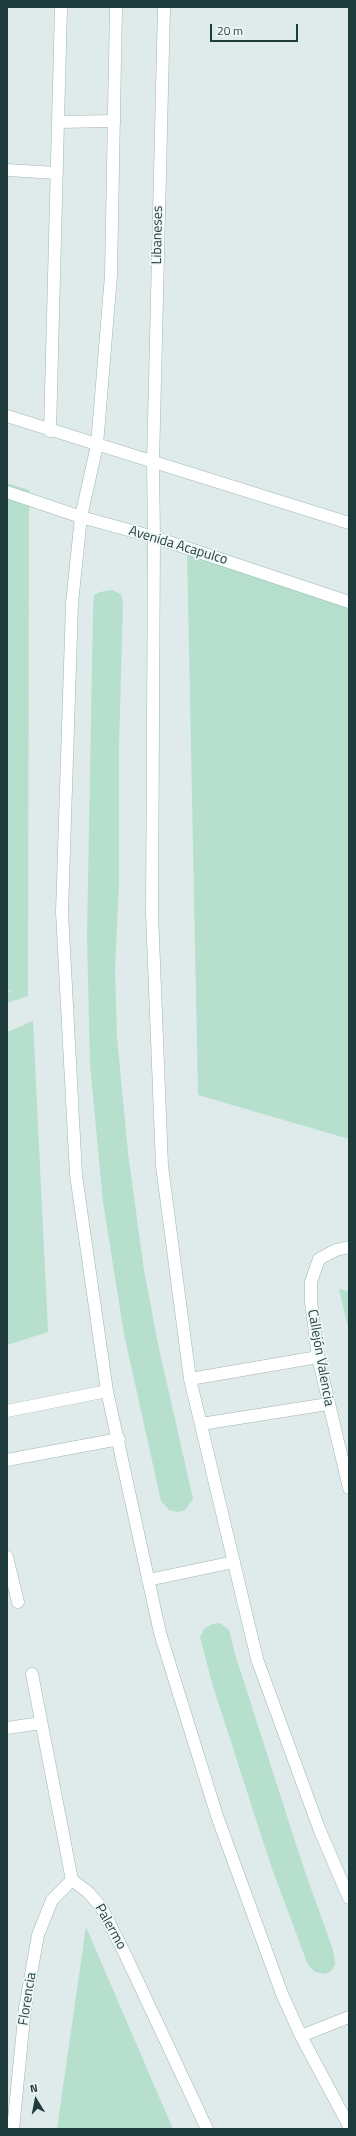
<!DOCTYPE html>
<meta charset="utf-8">
<style>
body{margin:0}
#map{position:relative;width:356px;height:2136px;overflow:hidden;background:#dfebea;font-family:"Titillium Web",sans-serif}
canvas{display:block}
.frame{position:absolute;inset:0;border:8px solid #1f3c3d;pointer-events:none}
.north{position:absolute;left:16px;top:2080px;width:40px;height:40px;-webkit-text-stroke:3px #eff8f6;paint-order:stroke;rotate:350deg;font-size:11px;font-weight:700;line-height:16px;text-align:center;color:#1f3c3d}
.north::after{content:'';display:block;margin:auto;width:14px;height:18px;background:#1f3c3d;clip-path:polygon(50% 0,100% 100%,50% 72%,0 100%)}
.scale{position:absolute;left:210px;top:24px;width:88px;height:18px;box-sizing:border-box;border:2px solid #1f3c3d;border-top:0;padding-left:5px;font-size:12px;line-height:14px;white-space:nowrap;color:#1f3c3d;-webkit-text-stroke:3px #eff8f6;paint-order:stroke}
</style>
<div id="map">
<canvas width="356" height="2136"></canvas>
<div class="frame"></div>
<div class="north">N</div>
<div class="scale">20 m</div>
</div>
<script>
const g = document.querySelector('canvas').getContext('2d');
g.lineJoin = 'round';
function fillPath(path, color) { g.fillStyle = color; g.fill(path, 'evenodd'); }
const shape = rows => new Path2D(rows.map(r => 'M' + r).join(''));
function trace(path, color, width, dash) { g.strokeStyle = color; g.lineWidth = width; g.lineCap = dash ? 'butt' : 'round'; g.setLineDash(dash || []); g.stroke(path); }
function write(font, color, halo, rows, align = 'center') {
  g.font = font + ' "Titillium Web",sans-serif'; g.lineWidth = 3.5; g.setLineDash([]); g.textBaseline = 'middle'; g.strokeStyle = halo; g.fillStyle = color; for (const [text, x, y, turn = 0] of rows) {
    g.save(); g.translate(x, y); g.rotate((+turn || 0) * Math.PI / 180); g.textAlign = isNaN(turn) ? turn : align; if (halo) g.strokeText(text, 0, 0); g.fillText(text, 0, 0); g.restore();
  }
}
const green = shape([
 [7,483,29,490,28,996,7,1003,7,991,16,993,7,990],
 [187,549,349,606,349,1139,198,1095],
 [112,590,121,594,123,603,119,746,119,883,115,970,117,1037,128,1153,144,1270,158,1344,193,1499,185,1510,178,1512,169,1510,161,1501,124,1334,103,1202,90,1065,87,936,93,611,94,595,100,592],
 [33,1021,48,1332,7,1345,7,1032],
 [339,1289,349,1291,349,1332],
 [220,1623,229,1630,235,1654,303,1866,333,1950,335,1965,331,1971,325,1974,315,1972,308,1965,271,1866,212,1683,200,1637,204,1629,212,1624],
 [86,1927,173,2129,57,2129]
]);
const minor = shape([
 [58,122,114,121],
 [7,170,57,173],
 [50,431,61,7],
 [81,517,72,603,62,912,76,1175,107,1391,160,1633,217,1816,282,1994,301,2036,349,2126],
 [154,537,152,913,162,1166,190,1379,257,1659,320,1831,349,1898],
 [349,1247,336,1250,319,1259,311,1282,311,1302,318,1357,349,1488],
 [190,1379,318,1357],
 [7,1411,107,1391],
 [201,1424,328,1404],
 [7,1460,119,1439],
 [7,1557,18,1602],
 [148,1580,234,1562],
 [32,1674,72,1880,88,1892,101,1907,124,1952,207,2129],
 [7,1728,41,1723],
 [301,2036,349,2017],
 [13,2129,25,2008,38,1935,52,1900,72,1880]
]);
const secondary = shape([
 [7,416,349,523],
 [7,492,81,517,154,537,349,602],
 [81,517,97,445,111,275,116,7],
 [154,537,153,463,164,7]
]);
const streetNames = [
 ["Libaneses",158,235,-89],
 ["Avenida Acapulco",178,546,17],
 ["Callejón Valencia",320,1358,80],
 ["Palermo",110,1927,61],
 ["Florencia",28,1999,-81]
];
fillPath(green, '#b6dfcd');
trace(minor, '#a2b3b3', 13);
trace(secondary, '#9db8b6', 13);
trace(minor, '#fff', 12);
trace(secondary, '#fff', 12);
write('14px', '#1f3c3d', '#eff8f6', streetNames);
</script>
